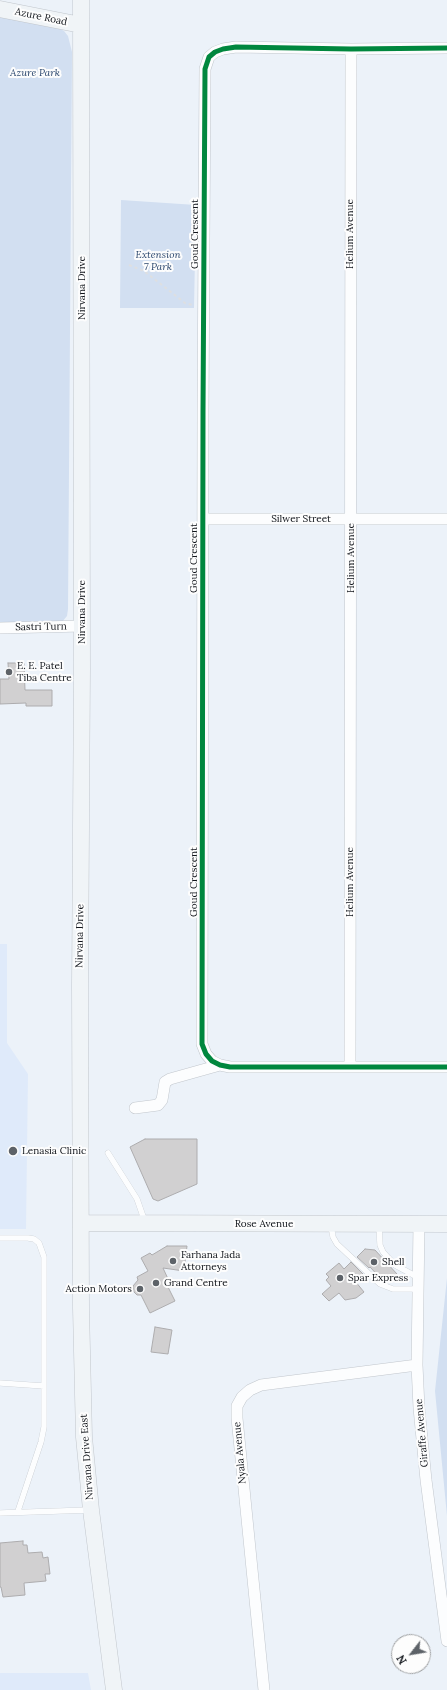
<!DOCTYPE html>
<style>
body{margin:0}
#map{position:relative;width:447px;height:1690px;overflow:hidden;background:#ecf2f9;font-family:Lora,serif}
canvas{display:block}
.north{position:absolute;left:391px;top:1634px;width:40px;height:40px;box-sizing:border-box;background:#fdfdfd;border:1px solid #9ea0a2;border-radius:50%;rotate:239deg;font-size:11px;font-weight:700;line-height:16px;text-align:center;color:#10141a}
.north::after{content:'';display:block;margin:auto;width:14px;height:18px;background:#5d6268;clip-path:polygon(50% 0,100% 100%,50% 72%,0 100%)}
</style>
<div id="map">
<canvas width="447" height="1690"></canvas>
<div class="north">N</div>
</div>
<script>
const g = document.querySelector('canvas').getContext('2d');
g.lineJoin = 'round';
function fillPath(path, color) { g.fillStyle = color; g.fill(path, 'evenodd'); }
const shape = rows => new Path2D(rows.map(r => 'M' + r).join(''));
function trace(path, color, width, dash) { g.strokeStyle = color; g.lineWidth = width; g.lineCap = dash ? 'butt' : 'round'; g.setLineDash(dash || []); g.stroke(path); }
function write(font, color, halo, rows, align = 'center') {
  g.font = font + ' Lora,serif'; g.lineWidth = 4; g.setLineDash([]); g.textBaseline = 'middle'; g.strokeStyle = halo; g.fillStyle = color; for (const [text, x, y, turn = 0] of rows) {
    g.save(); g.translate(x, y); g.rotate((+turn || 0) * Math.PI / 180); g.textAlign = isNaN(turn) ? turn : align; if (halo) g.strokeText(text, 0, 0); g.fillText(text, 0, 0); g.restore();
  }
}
const built = shape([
 [0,944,7,944,7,1043,28,1074,26,1229,0,1229],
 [0,1673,88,1673,91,1690,0,1690]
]);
const green = shape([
 [0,16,59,28,64,31,68,36,72,52,68,609,67,616,62,622,0,624],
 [121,200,196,205,194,308,120,308],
 [447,1278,447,1516,435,1391]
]);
const building = shape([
 [8,663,24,663,25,690,52,690,52,706,26,706,26,703,0,704,0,679,9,679,8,663],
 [145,1139,197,1139,197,1184,158,1201,153,1199,130,1147,145,1139],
 [167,1246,187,1246,184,1271,163,1268,169,1281,166,1283,175,1301,150,1313,141,1295,137,1295,134,1292,133,1286,138,1280,137,1277,148,1271,141,1258,150,1253,152,1255,167,1246],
 [365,1249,375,1250,397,1274,388,1282,383,1281,370,1267,369,1268,357,1257,365,1249],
 [351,1262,363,1274,355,1281,364,1292,356,1298,345,1300,339,1293,329,1301,322,1294,331,1286,326,1280,329,1277,326,1274,339,1263,344,1269,351,1262],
 [155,1327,172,1330,168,1354,151,1352,155,1327],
 [23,1541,23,1545,27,1545,28,1553,42,1552,43,1558,48,1557,50,1574,45,1574,46,1581,24,1583,25,1595,3,1597,1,1587,0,1587,0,1543,23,1541]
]);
const path = shape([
 [129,265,144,271,185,303,193,305]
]);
const lane = shape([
 [108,1153,137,1199,145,1222],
 [379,1224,380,1245,383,1252,395,1265,419,1278],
 [331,1226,333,1237,337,1244,380,1284,393,1289,419,1289],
 [0,1238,28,1238,34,1239,39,1243,44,1257,44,1427,41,1442,18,1511],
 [0,1383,44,1386],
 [0,1513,90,1510]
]);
const street = shape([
 [447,48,351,49,236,47,223,49,215,52,209,57,205,69,203,412,202,1044,206,1054,212,1061,220,1065,230,1067,447,1067],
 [203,519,447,519],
 [0,628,82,626],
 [350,1066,351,49],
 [135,1108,158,1105,162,1100,165,1082,170,1079,220,1065],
 [419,1224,417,1365,419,1408,426,1480,447,1641],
 [264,1690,237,1418,237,1406,242,1397,250,1390,261,1385,417,1365]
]);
const secondary = shape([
 [81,0,82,668,80,985,81,1308,84,1437,91,1510,114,1690],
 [0,9,81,25],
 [82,1223,447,1224]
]);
const cycleway = shape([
 [447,48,351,49,236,47,223,49,215,52,209,57,205,69,203,412,202,1044,206,1054,212,1061,220,1065,230,1067,447,1067]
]);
const markers = [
 [9,672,4,"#5d6268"],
 [13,1151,5,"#5d6268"],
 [173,1261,4,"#5d6268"],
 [374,1262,4,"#5d6268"],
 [340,1278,4,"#5d6268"],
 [156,1283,4,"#5d6268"],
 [140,1289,4,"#5d6268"]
];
const streetNames = [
 ["Azure Road",41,17,12],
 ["Goud Crescent",195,234,-90],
 ["Helium Avenue",350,234,-90],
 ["Nirvana Drive",82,288,-90],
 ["Silwer Street",301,519],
 ["Goud Crescent",194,558,-90],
 ["Helium Avenue",351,558,-90],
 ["Nirvana Drive",82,612,-90],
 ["Sastri Turn",41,627,-1],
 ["Goud Crescent",194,882,-90],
 ["Helium Avenue",350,882,-90],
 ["Nirvana Drive",80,936,-89],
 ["Rose Avenue",264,1224],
 ["Giraffe Avenue",422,1433,-95],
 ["Nyala Avenue",240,1453,-95],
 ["Nirvana Drive East",87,1457,-94]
];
const parkNames = [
 ["Azure Park",35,73],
 ["Extension",158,255],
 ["7 Park",158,267]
];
const poiNames = [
 ["E. E. Patel",17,666],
 ["Tiba Centre",17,678],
 ["Lenasia Clinic",22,1151],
 ["Farhana Jada",181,1255],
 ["Attorneys",181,1267],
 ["Shell",382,1262],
 ["Spar Express",348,1278],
 ["Grand Centre",164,1283],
 ["Action Motors",132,1289,"right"]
];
fillPath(built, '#dfeafa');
fillPath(green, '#d2dff1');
fillPath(building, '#d1d0d1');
trace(building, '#adacae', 1);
trace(lane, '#c1c6cc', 6);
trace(street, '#c1c6cc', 12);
trace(secondary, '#c1c6cc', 17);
trace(path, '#dedfe1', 2, [3, 3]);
trace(lane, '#fcfdfe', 5.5);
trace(street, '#fcfdfe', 11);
trace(secondary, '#f0f4f7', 16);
trace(cycleway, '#00873e', 5);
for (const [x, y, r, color] of markers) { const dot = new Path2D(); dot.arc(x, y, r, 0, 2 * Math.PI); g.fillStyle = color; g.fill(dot); trace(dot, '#fdfdfd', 1.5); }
write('10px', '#10141a', '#fdfdfd', streetNames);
write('italic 10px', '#2a466d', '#fdfdfd', parkNames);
write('10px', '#10141a', '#fdfdfd', poiNames, 'left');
</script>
